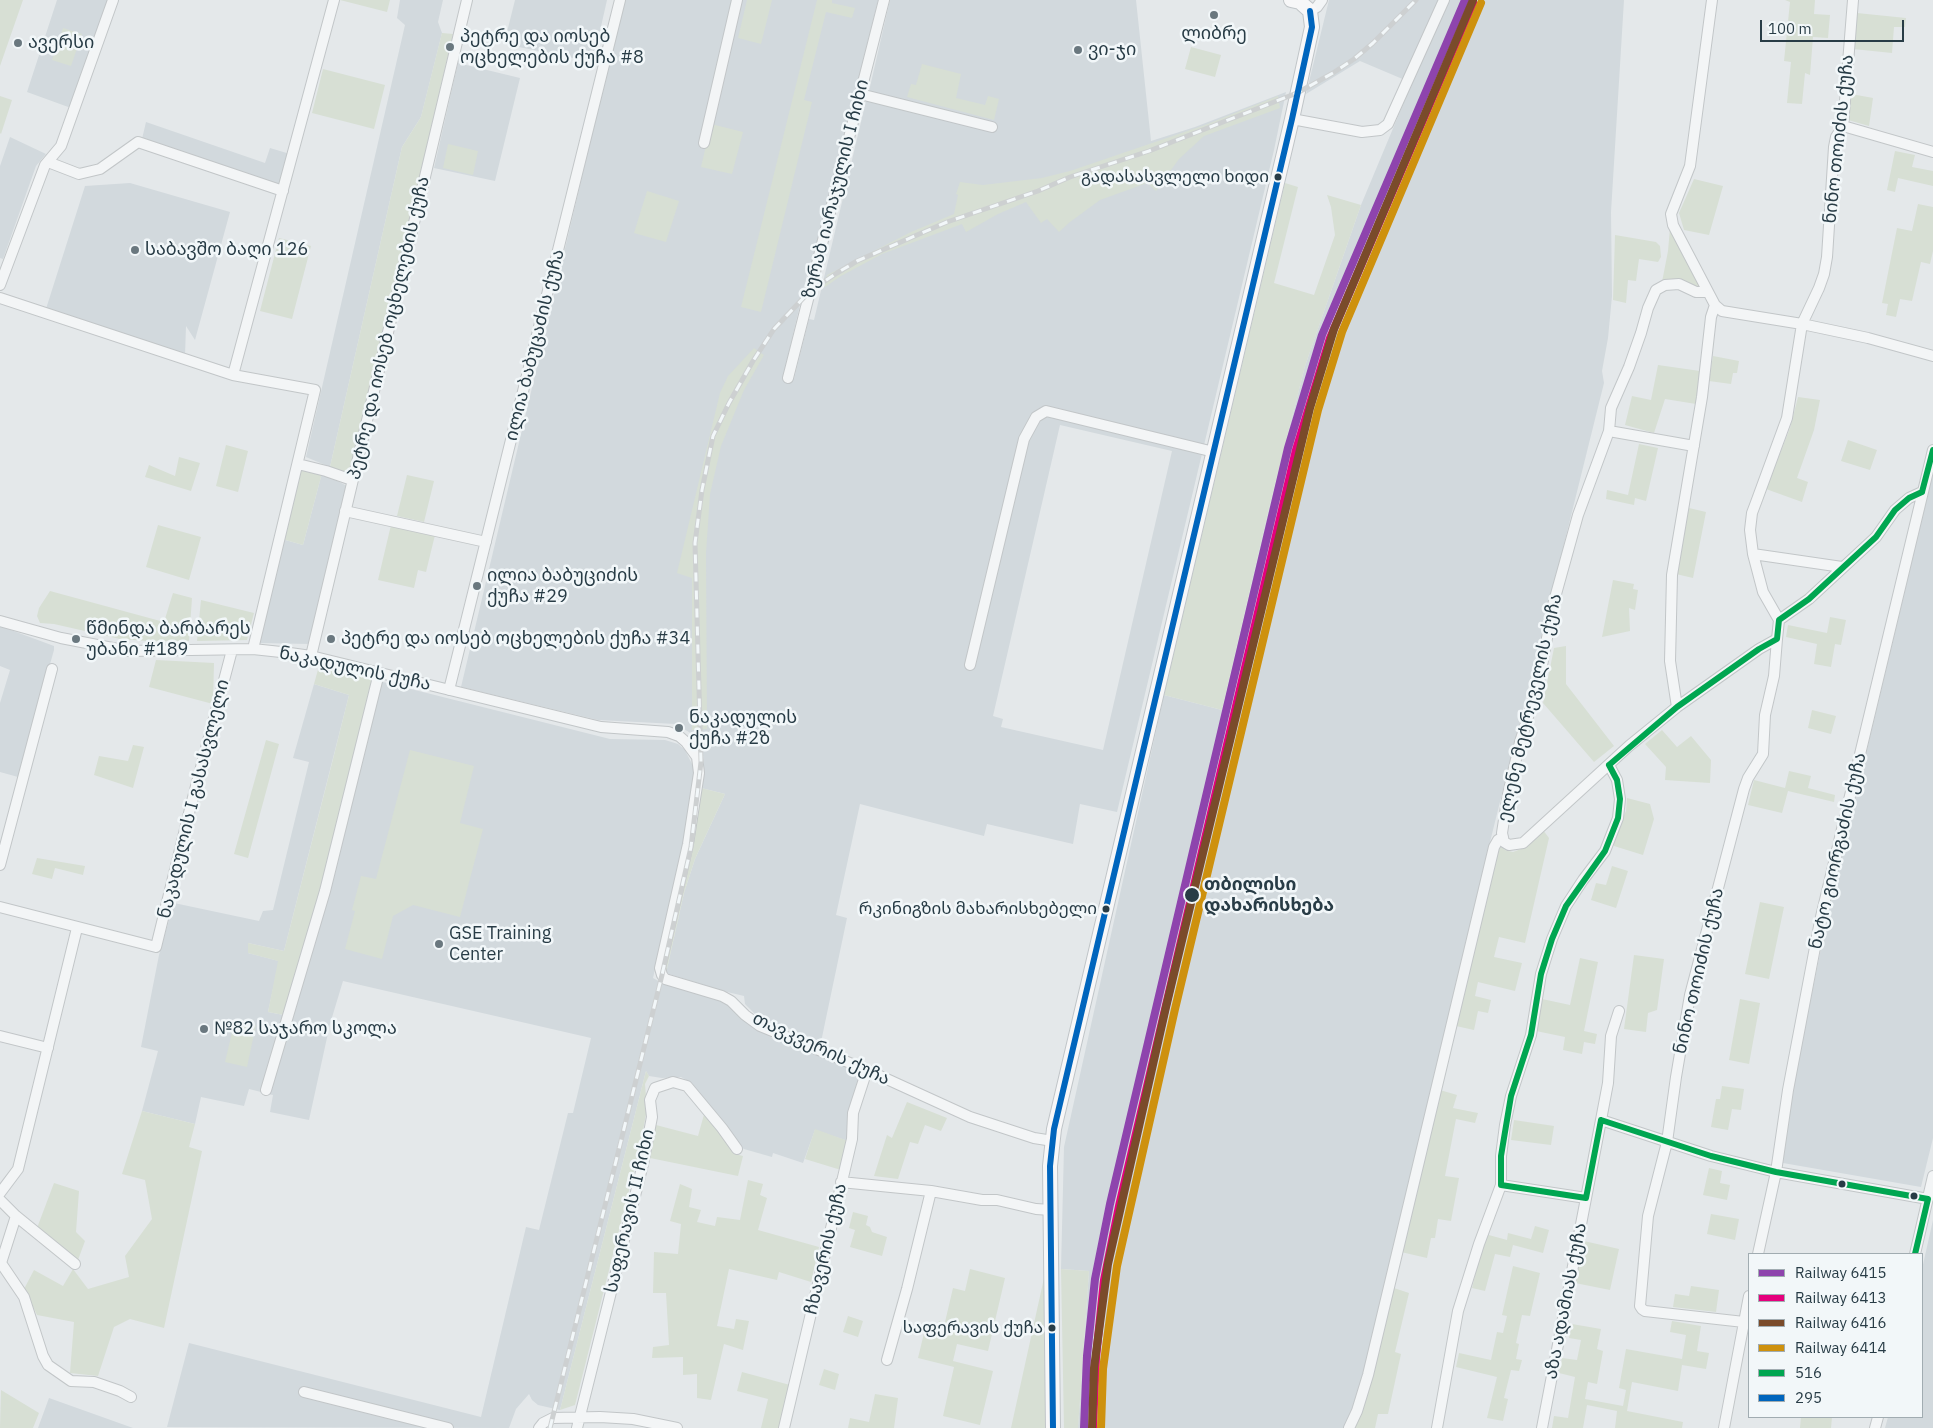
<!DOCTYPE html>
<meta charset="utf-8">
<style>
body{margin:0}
#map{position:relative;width:1933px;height:1428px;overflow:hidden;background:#e4e8ea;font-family:"IBM Plex Sans",sans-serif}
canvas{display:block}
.legend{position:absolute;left:1748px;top:1253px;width:175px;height:165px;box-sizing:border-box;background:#f2f7f9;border:1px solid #a1acb1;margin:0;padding:6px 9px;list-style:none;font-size:15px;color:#283c46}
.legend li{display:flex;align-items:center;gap:10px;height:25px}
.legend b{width:25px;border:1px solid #a1acb1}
.scale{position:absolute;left:1760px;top:20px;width:144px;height:22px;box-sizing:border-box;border:2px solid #283c46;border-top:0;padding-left:6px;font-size:15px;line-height:18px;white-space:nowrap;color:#283c46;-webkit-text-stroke:4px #f2f7f9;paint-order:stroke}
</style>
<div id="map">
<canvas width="1933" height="1428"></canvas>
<ul class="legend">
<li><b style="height:6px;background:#8e44ad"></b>Railway 6415</li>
<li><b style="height:6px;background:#e5007d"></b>Railway 6413</li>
<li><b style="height:6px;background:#7a4b2a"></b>Railway 6416</li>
<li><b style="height:6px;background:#ce910e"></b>Railway 6414</li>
<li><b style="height:6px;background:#00a651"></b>516</li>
<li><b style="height:6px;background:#0065bd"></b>295</li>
</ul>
<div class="scale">100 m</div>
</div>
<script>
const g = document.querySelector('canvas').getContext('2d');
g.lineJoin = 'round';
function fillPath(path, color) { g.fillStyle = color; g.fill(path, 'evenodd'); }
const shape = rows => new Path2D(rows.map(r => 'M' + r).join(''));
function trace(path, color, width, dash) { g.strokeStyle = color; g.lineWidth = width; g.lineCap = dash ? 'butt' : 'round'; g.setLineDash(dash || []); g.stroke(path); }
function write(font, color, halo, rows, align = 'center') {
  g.font = font + ' "IBM Plex Sans","Noto Sans Georgian",sans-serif'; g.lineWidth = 5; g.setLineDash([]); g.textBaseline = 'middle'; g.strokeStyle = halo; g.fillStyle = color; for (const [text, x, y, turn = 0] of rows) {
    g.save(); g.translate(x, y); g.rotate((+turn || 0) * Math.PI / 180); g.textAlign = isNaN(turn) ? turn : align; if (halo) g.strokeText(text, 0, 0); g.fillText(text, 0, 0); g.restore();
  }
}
const built = shape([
 [57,0,109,0,71,108,27,92],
 [400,0,443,0,438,22,442,33,421,117,402,147,330,467,306,457,405,25,397,18],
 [515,0,607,0,593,62,504,44],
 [624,0,878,0,813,263,810,262,783,377,794,379,809,319,814,320,866,101,992,132,994,122,869,91,890,0,1136,0,1151,141,1195,127,1286,92,1274,150,1117,812,1080,804,1073,844,987,824,984,836,860,804,836,915,847,918,821,1042,756,1015,745,1004,744,996,723,991,666,973,684,893,695,859,725,794,701,788,704,764,702,747,692,734,676,724,598,720,461,687],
 [1060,425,1172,451,1103,750,1001,727,1003,719,993,716],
 [1329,0,1624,0,1611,212,1612,296,1608,338,1602,371,1604,383,1489,846,1361,1386,1344,1428,1078,1428,1089,1271,1061,1269,1064,1147,1164,695,1222,710,1269,508,1305,366,1361,205,1412,83,1360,61,1306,94],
 [458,63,520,78,495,181,434,168],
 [146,122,265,163,270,148,290,154,286,169,279,184,142,139],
 [10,137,46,154,36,166,3,259,0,258,0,166],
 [130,183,230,212,195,340,186,326,185,356,45,312,85,186],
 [322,473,347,486,309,644,259,643,282,539,303,545],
 [1933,473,1933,1138,1921,1187,1783,1163,1794,1082,1829,909],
 [0,626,54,646,54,650,18,777,0,772,0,703,10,670,0,666],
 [379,681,610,739,665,740,678,744,685,750,694,768,694,782,682,851,653,978,664,984,667,983,727,1002,772,1038,864,1072,848,1141,815,1130,803,1163,773,1153,772,1157,744,1149,737,1144,692,1083,681,1077,662,1078,649,1076,646,1071,560,1410,538,1405,532,1400,529,1394,516,1409,509,1428,167,1427,189,1343,481,1417,526,1227,539,1230,568,1113,573,1113,591,1038,343,981,330,1024,309,1120,270,1112,273,1095,268,1094],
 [314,684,349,695,284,951,248,943,248,953,279,961,268,1012,284,1015,261,1092,249,1089,244,1106,201,1097,195,1124,142,1111,158,1051,141,1047,159,955,174,903,259,921,263,911,273,910,309,762,293,758],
 [1933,1220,1933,1428,1885,1428,1888,1417,1922,1417,1922,1269],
 [49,1398,133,1428,38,1428]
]);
const green = shape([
 [0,0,23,0,0,66],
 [340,0,390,0,387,12],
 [747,0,772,0,761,44,738,38],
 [817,0,832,0,832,3,855,8,852,18,826,12,804,100,812,102,761,312,741,307],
 [1785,0,1815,0,1814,14,1830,15,1828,38,1813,37,1810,75,1805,73,1802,104,1787,103,1791,62,1784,61,1790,2],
 [1857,13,1906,18,1905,27,1894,27,1892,53,1853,49],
 [63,28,82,34,71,66,52,60],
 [442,33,453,34,352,466,348,471,343,471,330,467,402,147,421,117],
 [1191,47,1221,55,1215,77,1185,69],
 [922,64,961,74,956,98,985,105,988,96,999,99,994,120,907,97,911,84,916,85],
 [323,69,385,85,374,129,312,113],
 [1851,94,1873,98,1869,126,1848,120],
 [0,96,12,100,1,134,0,133],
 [1278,96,1280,108,1204,136,1179,159,1156,191,1147,183,1100,200,1070,222,1059,232,1047,219,1041,223,1026,202,998,214,966,232,962,224,882,254,841,276,825,287,823,286,827,275,911,232,954,214,958,195,956,194,960,182,983,185,1042,178,1070,171,1205,125],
 [711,124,743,132,732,174,701,167],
 [448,144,478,151,473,175,443,168],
 [1895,151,1915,155,1912,167,1933,171,1933,186,1898,178,1895,192,1887,190],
 [1694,179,1723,186,1709,235,1684,230,1679,213],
 [1285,183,1298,187,1274,283,1314,295,1335,235,1331,207,1327,195,1361,205,1305,366,1269,508,1222,710,1164,695],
 [647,191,679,201,666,242,634,233],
 [1918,204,1933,207,1933,251,1930,264,1921,262,1912,301,1900,299,1896,317,1886,315,1888,304,1882,303,1897,228,1912,231],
 [1670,228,1701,287,1700,290,1684,282,1671,279,1662,282,1668,251],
 [1615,235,1656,242,1660,246,1661,257,1658,262,1639,259,1636,281,1628,280,1626,303,1613,300],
 [279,238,311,246,292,319,260,311],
 [754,348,764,355,744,390,721,446,710,494,706,553,707,729,692,730,692,578,677,573,720,393,728,376],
 [1713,356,1739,361,1737,373,1733,373,1731,384,1709,381],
 [1658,365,1700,371,1696,404,1665,399,1654,433,1625,425,1632,396,1651,400],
 [1798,397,1820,400,1814,430,1797,478,1808,482,1802,502,1766,489,1790,428],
 [1848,440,1877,450,1870,470,1841,461],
 [1639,444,1658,448,1646,501,1635,498,1634,505,1606,499,1607,490,1628,495],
 [226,445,248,451,238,492,216,486],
 [179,457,200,463,191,491,145,477,149,465,175,476],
 [300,468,322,473,303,545,282,539],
 [407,475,434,481,424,522,397,516],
 [1689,508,1706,512,1693,578,1676,574],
 [158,525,201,537,189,580,146,567],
 [391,525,435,535,426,572,418,570,414,588,378,580],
 [1613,580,1634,584,1633,589,1638,590,1635,610,1629,608,1630,631,1602,637],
 [50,591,164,622,173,593,192,598,189,641,147,641,120,639,54,624,40,623,37,616,39,608],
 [201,600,254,613,247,640,197,641],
 [1830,617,1846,620,1841,645,1835,644,1831,667,1814,664,1817,644,1786,637,1788,625,1827,633],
 [1566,646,1566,684,1614,746,1594,762,1543,703,1554,648],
 [156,660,214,663,213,704,149,687],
 [319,666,373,678,320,893,284,1015,268,1012,278,961,248,953,248,943,284,951,331,767,349,695,314,684],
 [1812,710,1836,716,1831,734,1808,728],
 [1662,730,1677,747,1691,736,1711,760,1710,783,1665,780,1666,767,1645,744],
 [266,740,279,744,248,858,234,854],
 [133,745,144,747,133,788,94,775,99,756,128,761],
 [410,750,474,766,460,823,483,829,460,917,413,905,393,916,382,959,345,949,355,911,352,910,361,876,376,879],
 [1789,771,1811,776,1808,788,1835,795,1834,802,1788,791,1782,813,1748,805,1754,780,1785,788],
 [701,788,725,794,695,859,684,893,666,973,664,969],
 [1627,798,1650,804,1654,819,1643,855,1614,846,1613,839,1626,811],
 [1543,830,1549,838,1525,943,1499,937,1494,957,1522,963,1515,991,1478,982,1475,996,1491,1000,1488,1013,1478,1011,1474,1030,1456,1026,1497,849,1501,845,1505,850,1513,852,1524,848],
 [37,858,85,866,83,875,55,868,52,879,32,874],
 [1612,866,1628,871,1616,908,1591,900,1596,883,1606,885],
 [1760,902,1784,907,1769,979,1745,974],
 [1634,955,1664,959,1657,1010,1648,1013,1646,1032,1624,1029],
 [1580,958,1598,962,1584,1031,1597,1034,1595,1044,1584,1042,1582,1054,1563,1050,1565,1037,1536,1031,1542,999,1570,1005],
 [1740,999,1760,1003,1749,1064,1729,1060],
 [235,1020,256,1025,247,1067,225,1062],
 [646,1071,649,1076,645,1084,647,1109,640,1147,575,1405,560,1410],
 [1722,1086,1744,1089,1741,1110,1732,1109,1728,1130,1711,1127,1716,1099,1720,1099],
 [1440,1090,1457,1095,1453,1108,1478,1113,1475,1123,1456,1119,1445,1176,1459,1178,1451,1221,1438,1219,1435,1238,1431,1238,1427,1258,1401,1252],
 [907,1102,947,1118,941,1131,925,1125,918,1144,910,1142,898,1179,874,1176,887,1135,892,1138],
 [142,1111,195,1124,189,1147,202,1151,164,1328,130,1319,114,1327,98,1376,70,1373,74,1322,37,1315,24,1289,34,1270,63,1286,73,1269,88,1289,129,1277,125,1256,152,1219,145,1180,122,1174],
 [705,1111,732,1150,739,1155,743,1156,738,1176,650,1158,656,1125,698,1136],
 [1514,1120,1554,1126,1551,1145,1511,1140],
 [815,1129,848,1141,841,1170,805,1159],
 [1709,1168,1722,1171,1720,1183,1730,1185,1727,1200,1703,1195],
 [748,1180,763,1184,760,1195,767,1198,758,1230,819,1247,811,1282,779,1272,777,1280,729,1269,717,1326,734,1329,736,1319,749,1321,743,1350,724,1344,711,1400,697,1398,697,1374,683,1375,683,1357,652,1358,653,1347,669,1345,666,1293,653,1293,654,1252,678,1254,681,1224,670,1221,680,1184,692,1189,689,1207,701,1210,697,1222,715,1226,717,1217,740,1220],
 [54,1183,79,1191,76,1232,85,1241,78,1260,37,1228],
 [853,1212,868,1216,866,1225,870,1227,872,1232,887,1237,882,1256,850,1247,855,1230,849,1228],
 [1711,1214,1739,1219,1735,1240,1707,1234],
 [1535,1226,1549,1230,1543,1253,1513,1245,1510,1257,1495,1254,1485,1291,1472,1288,1485,1234,1507,1240,1508,1233,1531,1239],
 [1584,1241,1619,1249,1610,1290,1575,1283],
 [1513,1266,1540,1273,1530,1316,1522,1315,1516,1343,1519,1344,1516,1359,1522,1360,1519,1371,1511,1370,1504,1398,1508,1399,1503,1421,1487,1418,1497,1377,1456,1367,1459,1353,1491,1360,1497,1332,1503,1333,1507,1316,1502,1315],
 [970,1269,1005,1278,988,1351,957,1344,953,1361,993,1371,980,1425,943,1416,954,1367,918,1358,925,1329,936,1332,939,1321,945,1322,953,1288,965,1291],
 [1061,1269,1089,1271,1078,1428,1064,1428],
 [1044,1278,1046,1428,1011,1428],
 [1691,1286,1719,1290,1716,1312,1673,1307,1675,1294,1689,1296],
 [1394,1288,1409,1293,1395,1352,1401,1354,1388,1414,1378,1414,1375,1428,1353,1428],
 [848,1316,863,1321,858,1337,843,1332],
 [1672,1321,1701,1326,1697,1351,1709,1353,1706,1369,1682,1365,1678,1391,1632,1382,1627,1411,1683,1422,1682,1428,1615,1428,1617,1411,1587,1405,1583,1428,1552,1428,1554,1416,1568,1418,1575,1377,1559,1373,1562,1358,1577,1360,1581,1340,1569,1338,1572,1324,1601,1329,1597,1349,1603,1351,1597,1384,1588,1382,1585,1399,1623,1406,1626,1390,1619,1388,1626,1349,1682,1359,1686,1335,1670,1332],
 [824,1369,839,1374,835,1390,819,1385],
 [742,1372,790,1385,779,1428,761,1428,768,1399,737,1391],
 [1,1390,39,1413,33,1428,0,1428],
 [875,1394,898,1398,894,1428,848,1428,850,1418,869,1422],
 [1801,1417,1832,1417,1831,1428,1800,1428]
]);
const minor = shape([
 [1712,0,1690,166,1671,214,1673,225,1715,305,1722,311,1802,324,1868,338,1933,356],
 [1310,11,1317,7,1322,0],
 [860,94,992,127],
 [1292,119,1362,132,1380,130,1388,124,1444,0],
 [1843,126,1933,152],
 [704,143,737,0],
 [48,162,79,174,100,169,138,142,283,191],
 [0,285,45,165,61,146,113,0],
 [1708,292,1696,292,1679,284,1665,285,1656,290,1648,308,1641,333,1629,367,1611,408,1609,431,1578,515,1553,605,1539,682,1520,742,1508,794,1502,833,1504,842,1509,845,1523,843,1629,746,1677,707,1759,649,1777,639,1779,620,1809,599,1876,537,1895,510,1909,498,1922,492],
 [0,298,233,375,315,390,253,649],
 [233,375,334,0],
 [788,378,884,0],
 [1609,431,1694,446],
 [298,464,326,471,352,480],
 [345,511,486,542],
 [1753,554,1842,567],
 [1779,620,1763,592,1753,554,1750,530,1752,513,1758,497,1787,418,1802,324,1819,288,1824,274,1827,257,1834,147,1836,137,1843,126,1853,0],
 [0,621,61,638,128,651,253,649,290,653,311,656,601,727,668,732,679,736,686,742,697,757,699,773,688,844,660,968,662,975,665,979,722,996,731,1001,745,1015,760,1026,867,1070,970,1117,1034,1138,1053,1141],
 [311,656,467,0],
 [970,665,1024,439,1036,417,1046,411,1214,452],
 [449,690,620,0],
 [1677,707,1670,661,1672,575,1702,397,1711,317,1715,305],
 [0,865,52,669],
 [0,907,156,947,190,809,232,650],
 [0,1036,48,1048],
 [266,1090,325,891,379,673],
 [1601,1120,1711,1156,1776,1172,1928,1199],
 [841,1182,931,1191,982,1200,997,1200,1036,1209,1051,1210],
 [1501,1185,1586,1198],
 [0,1193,18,1169,77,928],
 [0,1200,16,1216,75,1264],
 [16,1216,1,1263,24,1297,43,1356,48,1365,71,1381,94,1382,120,1391,131,1397],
 [1758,1254,1776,1172,1788,1090,1820,921,1933,450],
 [1915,1254,1933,1176],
 [1744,1322,1645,1311,1642,1309,1640,1306,1648,1216,1667,1142,1676,1077,1690,995,1744,789,1748,778,1763,754,1765,715,1774,676,1777,639],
 [887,1360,907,1289,931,1191],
 [304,1392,448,1428],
 [539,1428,543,1423,553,1418,600,1417,633,1419,677,1428],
 [577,1428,643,1164,652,1117,650,1100,655,1088,673,1082,687,1086,722,1128,737,1149],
 [784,1428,852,1139,853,1113,867,1070],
 [1349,1428,1357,1411,1368,1375,1494,847,1498,840,1503,837],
 [1437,1428,1458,1311,1479,1244,1501,1185,1501,1156,1505,1125,1511,1096,1531,1035,1541,974,1552,939,1566,906,1583,880,1605,851,1618,818,1620,799,1617,780,1609,765],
 [1542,1428,1601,1120,1608,1083,1611,1036,1619,1011],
 [1724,1428,1749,1296],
 [1875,1428,1878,1417]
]);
const major = shape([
 [1053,1428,1050,1166,1054,1129,1292,119,1312,27,1310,11,1300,2,1291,0]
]);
const rail = shape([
 [1388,180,1421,122],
 [550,1428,662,975,691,847,701,762,695,543,702,490,713,436,729,403,753,361,774,329,810,291,837,273,857,261,947,222,1038,191,1070,177,1149,151,1297,93,1333,73,1354,59,1373,43,1416,0]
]);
const bus1 = shape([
 [1922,492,1933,450],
 [1609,765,1677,707,1759,649,1777,639,1779,620,1809,599,1876,537,1895,510,1909,498,1922,492],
 [1601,1120,1711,1156,1776,1172,1928,1199],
 [1501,1185,1501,1156,1511,1096,1531,1035,1541,974,1552,939,1566,906,1605,851,1618,818,1620,799,1617,780,1609,765],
 [1501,1185,1586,1198],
 [1586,1198,1601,1120],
 [1915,1254,1928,1199]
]);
const bus2 = shape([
 [1053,1428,1050,1166,1054,1129,1292,119,1312,27,1310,11]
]);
const rail1 = shape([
 [1084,1428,1087,1356,1095,1279,1110,1204,1288,448,1322,335,1465,0]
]);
const rail2 = shape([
 [1093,1428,1096,1357,1104,1280,1119,1206,1296,450,1330,338,1473,3]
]);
const rail3 = shape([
 [1092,1428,1094,1368,1108,1264,1166,1007,1310,408,1334,329,1473,0]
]);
const rail4 = shape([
 [1101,1428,1103,1369,1117,1266,1175,1009,1318,410,1342,332,1481,3]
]);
const markers = [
 [1214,15,5,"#6a787f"],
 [18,43,5,"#6a787f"],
 [450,47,5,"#6a787f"],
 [1078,50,5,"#6a787f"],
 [1278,177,4.5,"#283c46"],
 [135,250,5,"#6a787f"],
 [477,586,5,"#6a787f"],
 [76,639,5,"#6a787f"],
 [331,639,5,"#6a787f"],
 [679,728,5,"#6a787f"],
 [1192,895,8,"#283c46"],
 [1106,909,4.5,"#283c46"],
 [439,944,5,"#6a787f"],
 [204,1029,5,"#6a787f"],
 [1842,1184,4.5,"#283c46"],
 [1914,1196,4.5,"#283c46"],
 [1052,1328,4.5,"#283c46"]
];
const busNames = [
 ["გადასასვლელი ხიდი",1269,177],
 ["რკინიგზის მახარისხებელი",1097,909],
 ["საფერავის ქუჩა",1043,1328]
];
const poiNames = [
 ["ლიბრე",1214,34,"center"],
 ["პეტრე და იოსებ",460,37],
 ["ოცხელების ქუჩა #8",460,58],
 ["ავერსი",28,43],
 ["ვი-ჯი",1088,50],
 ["საბავშო ბაღი 126",145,250],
 ["ილია ბაბუციძის",487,576],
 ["ქუჩა #29",487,597],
 ["წმინდა ბარბარეს",86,629],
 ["უბანი #189",86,650],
 ["პეტრე და იოსებ ოცხელების ქუჩა #34",341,639],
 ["ნაკადულის",689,718],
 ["ქუჩა #2ზ",689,739],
 ["GSE Training",449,934],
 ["Center",449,955],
 ["№82 საჯარო სკოლა",214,1029]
];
const streetNames = [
 ["ნინო თოიძის ქუჩა",1839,139,-84],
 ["ზურაბ იარაჯულის I ჩიხი",836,189,-76],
 ["პეტრე და იოსებ ოცხელების ქუჩა",389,328,-77],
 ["ილია ბაბუცაძის ქუჩა",535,345,-76],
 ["ნაკადულის ქუჩა",355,669,12],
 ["ელენე მეტრეველის ქუჩა",1530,708,-77],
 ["ნაკადულის I გასასვლელი",194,799,-76],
 ["ნატო გიორგაძის ქუჩა",1838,851,-77],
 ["ნინო თოიძის ქუჩა",1699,971,-77],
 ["თავკვერის ქუჩა",821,1049,25],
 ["საფერავის II ჩიხი",630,1211,-77],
 ["ჩხავერის ქუჩა",826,1249,-77],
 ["აზა ადამიას ქუჩა",1566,1301,-79]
];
const stopNames = [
 ["თბილისი",1204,885],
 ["დახარისხება",1204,906]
];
fillPath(built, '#d2d9dd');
fillPath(green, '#d7dfd4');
trace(minor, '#c2c6c8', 12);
trace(major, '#c0c5c8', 16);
trace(minor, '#f3f5f6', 10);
trace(major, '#f7f7f8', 14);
trace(rail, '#cdd0d1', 5);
trace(rail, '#f2f7f9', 3, [9]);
trace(bus1, '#00a651', 6);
trace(bus2, '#0065bd', 6);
trace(rail1, '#8e44ad', 8);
trace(rail2, '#e5007d', 8);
trace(rail3, '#7a4b2a', 8);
trace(rail4, '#ce910e', 8);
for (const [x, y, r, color] of markers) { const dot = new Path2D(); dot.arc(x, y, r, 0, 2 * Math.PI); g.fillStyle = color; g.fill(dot); trace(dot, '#f2f7f9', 2); }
write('17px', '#283c46', '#f2f7f9', busNames, 'right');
write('18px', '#283c46', '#f2f7f9', poiNames, 'left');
write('18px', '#283c46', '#f2f7f9', streetNames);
write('bold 18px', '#283c46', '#f2f7f9', stopNames, 'left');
</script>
